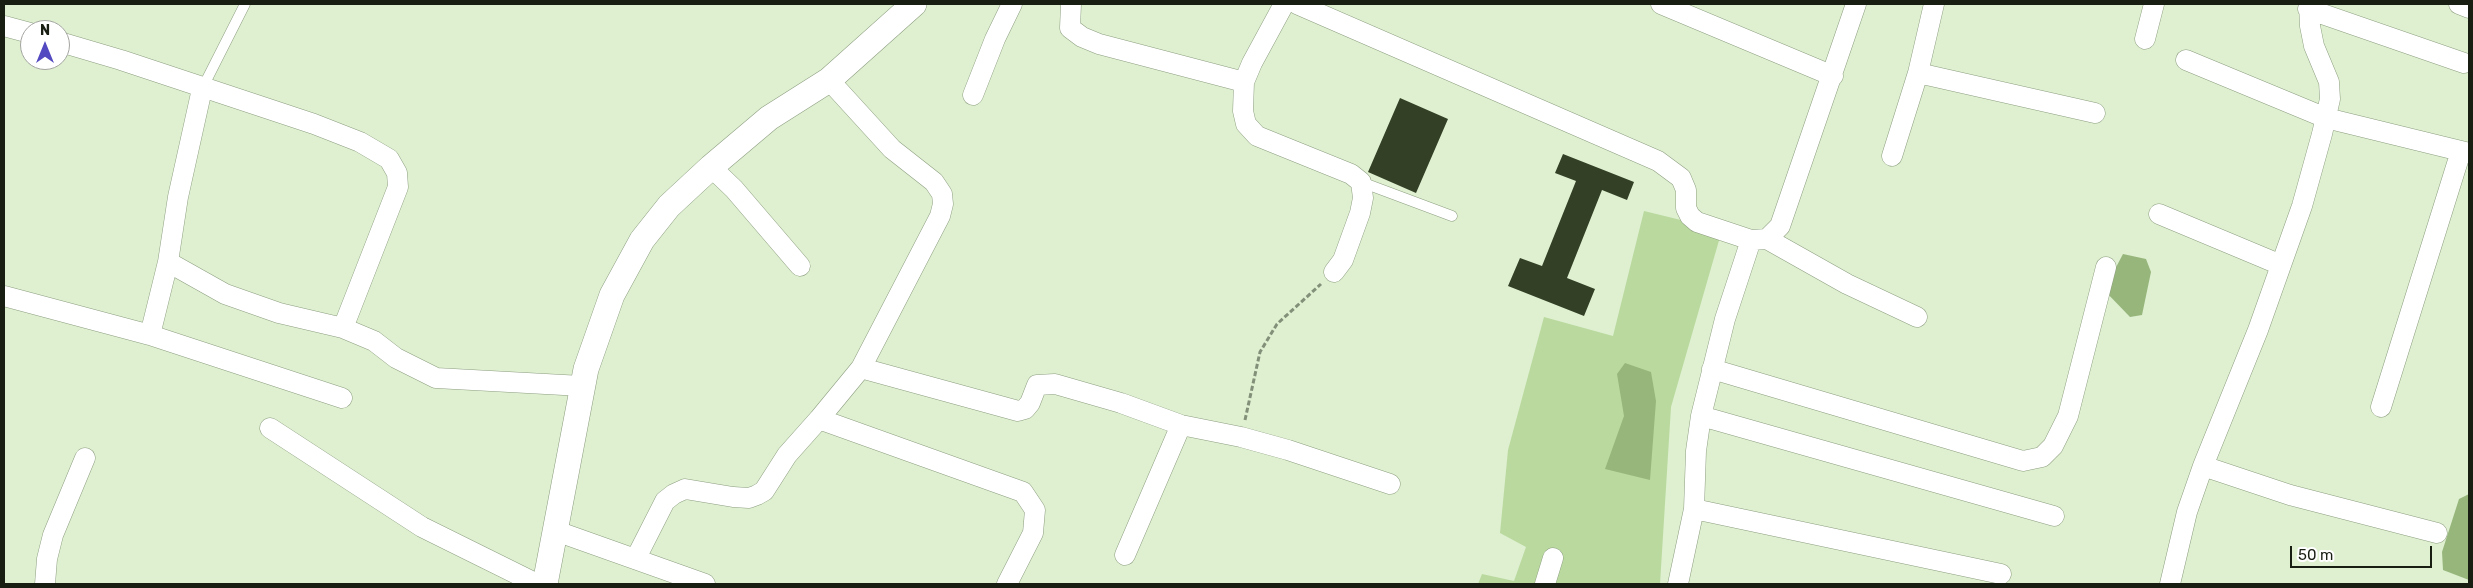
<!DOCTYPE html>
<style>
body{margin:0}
#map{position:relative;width:2473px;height:588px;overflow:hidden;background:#def0d0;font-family:Rubik,sans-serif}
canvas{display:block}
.frame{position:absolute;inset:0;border:5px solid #181e12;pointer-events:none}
.north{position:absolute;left:20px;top:20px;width:50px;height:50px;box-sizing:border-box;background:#fff;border:1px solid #a3a5a0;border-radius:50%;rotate:0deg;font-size:14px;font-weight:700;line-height:20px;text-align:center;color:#181e12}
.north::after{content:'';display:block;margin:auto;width:18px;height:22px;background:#5349c0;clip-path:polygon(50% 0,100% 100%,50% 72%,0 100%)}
.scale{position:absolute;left:2290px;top:546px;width:142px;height:22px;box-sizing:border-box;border:2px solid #181e12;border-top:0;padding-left:6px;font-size:15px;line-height:18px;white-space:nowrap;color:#181e12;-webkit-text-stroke:4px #fff;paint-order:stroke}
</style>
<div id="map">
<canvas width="2473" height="588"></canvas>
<div class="frame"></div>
<div class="north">N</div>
<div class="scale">50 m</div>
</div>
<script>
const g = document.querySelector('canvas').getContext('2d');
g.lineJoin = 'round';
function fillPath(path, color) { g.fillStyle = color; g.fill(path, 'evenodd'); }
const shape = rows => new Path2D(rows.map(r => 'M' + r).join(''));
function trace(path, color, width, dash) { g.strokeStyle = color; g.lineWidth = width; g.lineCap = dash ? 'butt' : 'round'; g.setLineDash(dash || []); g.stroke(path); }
const green = shape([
 [1644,211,1722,230,1671,407,1660,584,1478,584,1482,574,1514,581,1526,547,1500,533,1508,450,1544,317,1613,336]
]);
const water = shape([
 [2123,254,2146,259,2151,272,2142,315,2130,317,2104,290],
 [1625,363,1651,372,1656,401,1650,480,1605,469,1624,416,1617,374],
 [2469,494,2469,580,2443,570,2442,552,2459,499]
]);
const building = shape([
 [1400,98,1448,119,1416,193,1368,172],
 [1563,154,1634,182,1627,200,1602,190,1567,278,1595,289,1584,316,1508,286,1520,258,1542,266,1576,181,1555,173]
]);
const path = shape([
 [1245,420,1260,352,1277,324,1321,284]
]);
const service = shape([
 [202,89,245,4],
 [1361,182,1452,216]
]);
const minor = shape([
 [1071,4,1070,28,1082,37,1099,44,1244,82],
 [1284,4,1252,63,1244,82,1243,111,1246,124,1257,136,1351,174,1361,182,1363,198,1360,213,1343,260,1334,272],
 [1297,4,1658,161,1681,178,1686,190,1686,208,1690,216,1697,222,1751,240,1767,239,1780,226,1856,4],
 [1661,4,1833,76],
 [2459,4,2469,8],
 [2308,9,2464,63],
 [4,26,30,33],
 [2145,39,2154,4],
 [60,42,121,60,314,124,360,142,389,159,397,173,398,187,343,328],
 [2186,60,2326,118,2469,153],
 [1918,73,2095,113],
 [973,95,995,39,1012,4],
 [1892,156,1918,73,1934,4],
 [711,167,734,189,800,266],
 [2159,214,2281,265],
 [1767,239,1847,284,1917,317],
 [168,262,225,294,279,313,343,328,374,341,396,358,436,378,582,386],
 [4,296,150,335,342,398],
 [150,335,168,262,178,197,202,89],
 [861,368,1018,411,1025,409,1030,403,1037,385,1055,384,1121,403,1181,425,1241,437,1288,450,1390,484],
 [1712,369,2023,461,2042,457,2053,446,2068,416,2106,267],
 [2381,407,2461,151],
 [1701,416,2054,516],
 [819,419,861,368,940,216,943,204,942,194,934,182,892,149,829,80],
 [270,428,422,527,537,584],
 [2203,466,2290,495,2437,533],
 [1694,509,2001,574],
 [556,531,705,584],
 [1125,555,1181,425],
 [636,558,665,501,674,494,685,489,733,497,749,498,757,495,764,491,787,455,819,419,1023,492,1035,510,1033,533,1007,584],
 [45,584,47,559,53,535,85,458],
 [1545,584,1553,558],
 [1678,584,1694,509,1696,451,1701,416,1725,319,1751,240],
 [2170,584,2187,512,2203,466,2258,330,2302,206,2322,134,2330,99,2329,82,2314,46,2310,26,2309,4]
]);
const tertiary = shape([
 [545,584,586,369,612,295,642,240,669,206,711,167,769,118,829,80,914,4]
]);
fillPath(green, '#bad99f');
fillPath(water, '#97b67c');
fillPath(building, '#334026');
trace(service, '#8d9e80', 11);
trace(minor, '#8d9e80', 21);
trace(tertiary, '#8d9e80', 26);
trace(path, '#839079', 3, [5, 2.5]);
trace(service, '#fff', 10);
trace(minor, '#fff', 20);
trace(tertiary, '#fff', 25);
</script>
